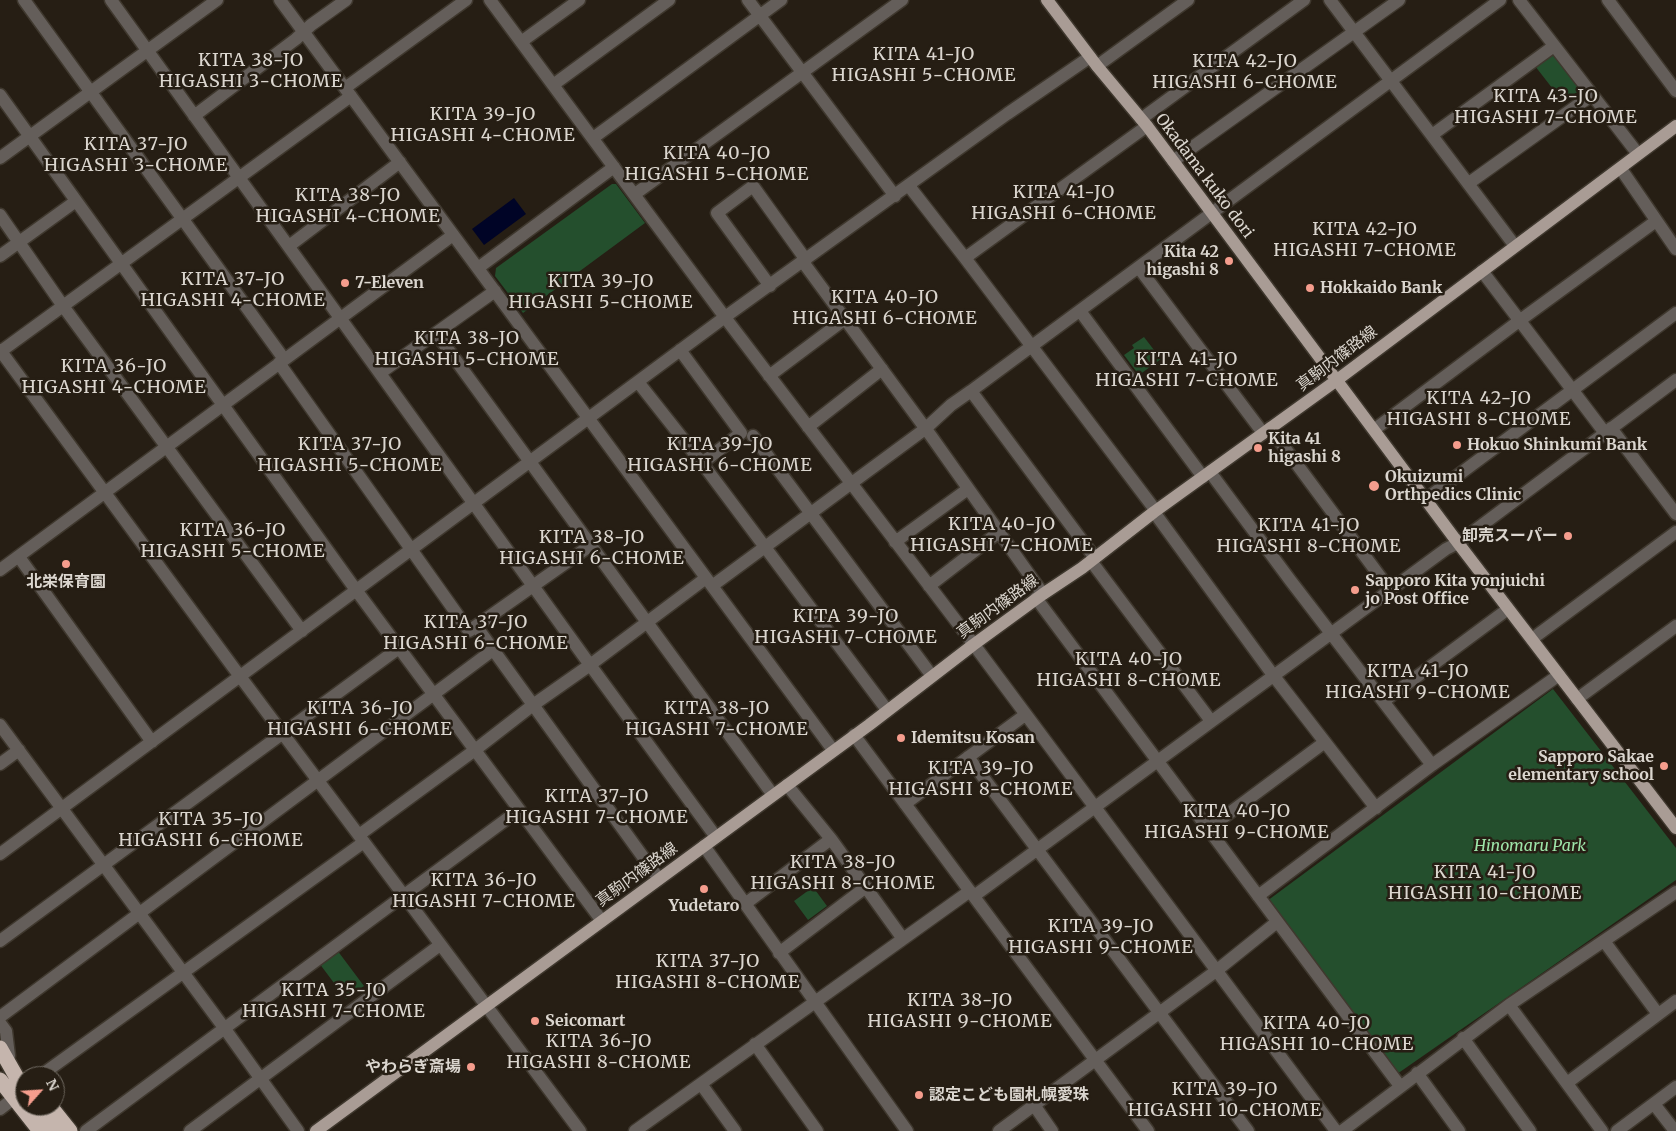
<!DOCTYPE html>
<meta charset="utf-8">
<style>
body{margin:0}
#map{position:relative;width:1676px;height:1131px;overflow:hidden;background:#261e14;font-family:Merriweather,serif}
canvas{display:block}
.north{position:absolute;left:15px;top:1066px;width:50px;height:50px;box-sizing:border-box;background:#261e14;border:1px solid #6e685f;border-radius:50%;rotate:64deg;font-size:14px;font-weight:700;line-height:20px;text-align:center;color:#dbd6cf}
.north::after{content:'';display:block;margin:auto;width:18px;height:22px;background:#f59d8d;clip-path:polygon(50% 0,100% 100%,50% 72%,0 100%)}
</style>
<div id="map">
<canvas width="1676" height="1131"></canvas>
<div class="north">N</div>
</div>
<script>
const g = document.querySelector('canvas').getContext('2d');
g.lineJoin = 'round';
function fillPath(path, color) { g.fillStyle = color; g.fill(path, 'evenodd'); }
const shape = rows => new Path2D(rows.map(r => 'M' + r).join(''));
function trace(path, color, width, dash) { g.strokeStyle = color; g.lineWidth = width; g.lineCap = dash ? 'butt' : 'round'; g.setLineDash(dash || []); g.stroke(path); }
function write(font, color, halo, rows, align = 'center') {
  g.font = font + ' Merriweather,"Noto Sans JP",serif'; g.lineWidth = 5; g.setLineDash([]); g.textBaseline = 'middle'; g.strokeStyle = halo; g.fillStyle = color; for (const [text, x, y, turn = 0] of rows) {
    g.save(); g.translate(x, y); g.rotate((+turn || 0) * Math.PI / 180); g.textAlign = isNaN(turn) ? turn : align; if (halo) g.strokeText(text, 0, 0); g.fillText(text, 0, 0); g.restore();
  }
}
const green = shape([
 [1552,53,1580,90,1563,102,1535,66],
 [612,184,616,184,645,223,523,313,495,276,496,268],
 [1144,337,1161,359,1139,375,1124,355,1134,348,1132,345],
 [1553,689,1676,848,1676,880,1397,1074,1267,901],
 [813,887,827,906,808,920,794,901],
 [337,950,364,986,346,999,319,963]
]);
const water = shape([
 [514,198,526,214,484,245,472,229]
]);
const minor = shape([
 [24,0,284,359],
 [111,0,585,658,716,837],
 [280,0,833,750],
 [490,0,730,324,966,634,1336,1131],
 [748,0,895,196],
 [1330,0,1515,246],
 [1519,0,1638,154],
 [1608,0,1676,91],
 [521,42,579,0],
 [1097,66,1188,0],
 [553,85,669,0],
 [345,88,466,0],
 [0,95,356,590,602,921],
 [194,116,296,39,311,25,346,0],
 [1141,119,1304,0],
 [1432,135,1554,46],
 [593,138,781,0],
 [0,158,217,0],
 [1173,161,1399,0],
 [1621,169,1676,249],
 [1469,183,1592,95],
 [909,186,965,258,1156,511],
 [635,194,902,0],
 [0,215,63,306,302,631],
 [289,246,400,162],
 [0,256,76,201],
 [965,258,1147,126],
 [803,262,931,436,1043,594],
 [478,268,614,167],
 [1139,268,1263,433],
 [1482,271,1605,433],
 [770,286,717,213,753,186,806,260],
 [1080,311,1203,477],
 [436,333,773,795],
 [0,350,233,667,580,1131],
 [680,350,741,433,702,463],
 [0,352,351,96],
 [279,363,469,631,591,545],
 [380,373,495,291],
 [769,376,845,319],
 [638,382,702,463,887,710],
 [971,391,1095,558],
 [808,427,882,369],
 [1270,428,1390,590],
 [1611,428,1676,514],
 [1375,429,1519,321,1656,221],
 [753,436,932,676],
 [1210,472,1290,580,1432,765],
 [1426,499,1676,313],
 [1154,512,1273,675,1376,808],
 [895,542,968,489],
 [19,557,152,742],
 [1091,561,1211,721],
 [0,570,453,235],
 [712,586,925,429,951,405,971,391,1500,0],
 [929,586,999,532],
 [1036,598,1400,1086],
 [476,626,659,879],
 [1532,639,1676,532],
 [1577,699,1676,626],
 [1384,701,1508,609],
 [0,725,225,1029,298,1131],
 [854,735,1148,1131],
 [968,757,1248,1131],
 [0,764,19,750],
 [787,785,831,839,903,939],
 [905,804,1025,715],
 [1208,829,1325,742],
 [359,835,475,750,533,705,590,665,706,578],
 [704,846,907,1131],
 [0,854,725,317,1007,114,1090,57],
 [974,896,1446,549,1458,543,1676,380],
 [1258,896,1432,765,1559,675],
 [745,904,831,839],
 [0,941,399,648],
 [1604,941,1658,1014],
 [779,953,866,887],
 [1509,1005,1602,1131],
 [0,1017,493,650],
 [0,1023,6,1031,9,1056],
 [1463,1038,1530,1131],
 [755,1044,817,1131],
 [1417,1073,1459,1131],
 [40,1076,364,842],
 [1567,1083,1676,1001],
 [701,1084,735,1131],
 [1654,1104,1675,1131],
 [1034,1105,1052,1131],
 [0,1109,9,1102],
 [86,1131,519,810],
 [190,1131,440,945],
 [635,1131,970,891],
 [999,1131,1216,971,1277,922],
 [1342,1131,1509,1005,1676,892],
 [1617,1131,1676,1087]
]);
const major = shape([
 [1047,0,1097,66,1147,126,1458,543,1676,828],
 [316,1131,869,725,973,645,1043,594,1082,568,1154,512,1337,380,1676,126]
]);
const highway = shape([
 [0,1048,25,1092],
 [0,1080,40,1131],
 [33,1106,53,1131],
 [50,1106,70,1131]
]);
const markers = [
 [1229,261,5,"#f59d8d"],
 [345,283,5,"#f59d8d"],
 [1310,288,5,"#f59d8d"],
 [1457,445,5,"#f59d8d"],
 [1258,448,5,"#f59d8d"],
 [1374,486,6,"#f59d8d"],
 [1568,536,5,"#f59d8d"],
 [66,564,5,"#f59d8d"],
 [1355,590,5,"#f59d8d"],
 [901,738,5,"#f59d8d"],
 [1664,766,5,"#f59d8d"],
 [704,889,5,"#f59d8d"],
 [535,1021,5,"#f59d8d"],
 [471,1067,5,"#f59d8d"],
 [919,1095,5,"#f59d8d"]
];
const streetNames = [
 ["Okadama kuko dori",1204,176,53],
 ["真駒内篠路線",1337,359,-37],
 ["真駒内篠路線",998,607,-36],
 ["真駒内篠路線",637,875,-36]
];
const poiNames = [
 ["Kita 42",1219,252,"right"],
 ["higashi 8",1219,270,"right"],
 ["7-Eleven",355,283],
 ["Hokkaido Bank",1320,288],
 ["Kita 41",1268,439],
 ["higashi 8",1268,457],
 ["Hokuo Shinkumi Bank",1467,445],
 ["Okuizumi",1385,477],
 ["Orthpedics Clinic",1385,495],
 ["卸売スーパー",1558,536,"right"],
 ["Sapporo Kita yonjuichi",1365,581],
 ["jo Post Office",1365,599],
 ["北栄保育園",66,582,"center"],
 ["Idemitsu Kosan",911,738],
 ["Sapporo Sakae",1654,757,"right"],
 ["elementary school",1654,775,"right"],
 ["Yudetaro",704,906,"center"],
 ["Seicomart",545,1021],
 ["やわらぎ斎場",461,1067,"right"],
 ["認定こども園札幌愛珠",929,1095]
];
const parkNames = [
 ["Hinomaru Park",1530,846]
];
const neighbourhoodNames = [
 ["KITA 41-JO",924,55],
 ["HIGASHI 5-CHOME",924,76],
 ["KITA 38-JO",251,61],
 ["HIGASHI 3-CHOME",251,82],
 ["KITA 42-JO",1245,62],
 ["HIGASHI 6-CHOME",1245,83],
 ["KITA 43-JO",1546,97],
 ["HIGASHI 7-CHOME",1546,118],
 ["KITA 39-JO",483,115],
 ["HIGASHI 4-CHOME",483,136],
 ["KITA 37-JO",136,145],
 ["HIGASHI 3-CHOME",136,166],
 ["KITA 40-JO",717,154],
 ["HIGASHI 5-CHOME",717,175],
 ["KITA 41-JO",1064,193],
 ["HIGASHI 6-CHOME",1064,214],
 ["KITA 38-JO",348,196],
 ["HIGASHI 4-CHOME",348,217],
 ["KITA 42-JO",1365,230],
 ["HIGASHI 7-CHOME",1365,251],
 ["KITA 37-JO",233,280],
 ["HIGASHI 4-CHOME",233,301],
 ["KITA 39-JO",601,282],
 ["HIGASHI 5-CHOME",601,303],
 ["KITA 40-JO",885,298],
 ["HIGASHI 6-CHOME",885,319],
 ["KITA 38-JO",467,339],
 ["HIGASHI 5-CHOME",467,360],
 ["KITA 41-JO",1187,360],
 ["HIGASHI 7-CHOME",1187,381],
 ["KITA 36-JO",114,367],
 ["HIGASHI 4-CHOME",114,388],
 ["KITA 42-JO",1479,399],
 ["HIGASHI 8-CHOME",1479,420],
 ["KITA 37-JO",350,445],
 ["HIGASHI 5-CHOME",350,466],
 ["KITA 39-JO",720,445],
 ["HIGASHI 6-CHOME",720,466],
 ["KITA 40-JO",1002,525],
 ["HIGASHI 7-CHOME",1002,546],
 ["KITA 41-JO",1309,526],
 ["HIGASHI 8-CHOME",1309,547],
 ["KITA 36-JO",233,531],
 ["HIGASHI 5-CHOME",233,552],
 ["KITA 38-JO",592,538],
 ["HIGASHI 6-CHOME",592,559],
 ["KITA 39-JO",846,617],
 ["HIGASHI 7-CHOME",846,638],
 ["KITA 37-JO",476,623],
 ["HIGASHI 6-CHOME",476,644],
 ["KITA 40-JO",1129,660],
 ["HIGASHI 8-CHOME",1129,681],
 ["KITA 41-JO",1418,672],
 ["HIGASHI 9-CHOME",1418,693],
 ["KITA 36-JO",360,709],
 ["HIGASHI 6-CHOME",360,730],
 ["KITA 38-JO",717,709],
 ["HIGASHI 7-CHOME",717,730],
 ["KITA 39-JO",981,769],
 ["HIGASHI 8-CHOME",981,790],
 ["KITA 37-JO",597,797],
 ["HIGASHI 7-CHOME",597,818],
 ["KITA 40-JO",1237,812],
 ["HIGASHI 9-CHOME",1237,833],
 ["KITA 35-JO",211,820],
 ["HIGASHI 6-CHOME",211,841],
 ["KITA 38-JO",843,863],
 ["HIGASHI 8-CHOME",843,884],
 ["KITA 41-JO",1485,873],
 ["HIGASHI 10-CHOME",1485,894],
 ["KITA 36-JO",484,881],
 ["HIGASHI 7-CHOME",484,902],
 ["KITA 39-JO",1101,927],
 ["HIGASHI 9-CHOME",1101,948],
 ["KITA 37-JO",708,962],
 ["HIGASHI 8-CHOME",708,983],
 ["KITA 35-JO",334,991],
 ["HIGASHI 7-CHOME",334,1012],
 ["KITA 38-JO",960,1001],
 ["HIGASHI 9-CHOME",960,1022],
 ["KITA 40-JO",1317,1024],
 ["HIGASHI 10-CHOME",1317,1045],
 ["KITA 36-JO",599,1042],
 ["HIGASHI 8-CHOME",599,1063],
 ["KITA 39-JO",1225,1090],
 ["HIGASHI 10-CHOME",1225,1111]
];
fillPath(green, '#244f2d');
fillPath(water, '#000426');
trace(minor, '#3f382e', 15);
trace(major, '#3f382e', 15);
trace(highway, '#3f382e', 18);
trace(minor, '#645e5a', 12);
trace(major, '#a99c95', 12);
trace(highway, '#c5b5ad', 15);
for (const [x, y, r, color] of markers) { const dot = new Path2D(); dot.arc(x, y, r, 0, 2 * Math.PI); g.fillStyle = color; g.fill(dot); trace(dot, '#261e14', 2); }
write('16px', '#dbd6cf', '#261e14', streetNames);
write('bold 16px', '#dbd6cf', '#261e14', poiNames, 'left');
write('italic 16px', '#9de4a8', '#261e14', parkNames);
g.letterSpacing = '1px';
write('18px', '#dbd6cf', '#261e14', neighbourhoodNames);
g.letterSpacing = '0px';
</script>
